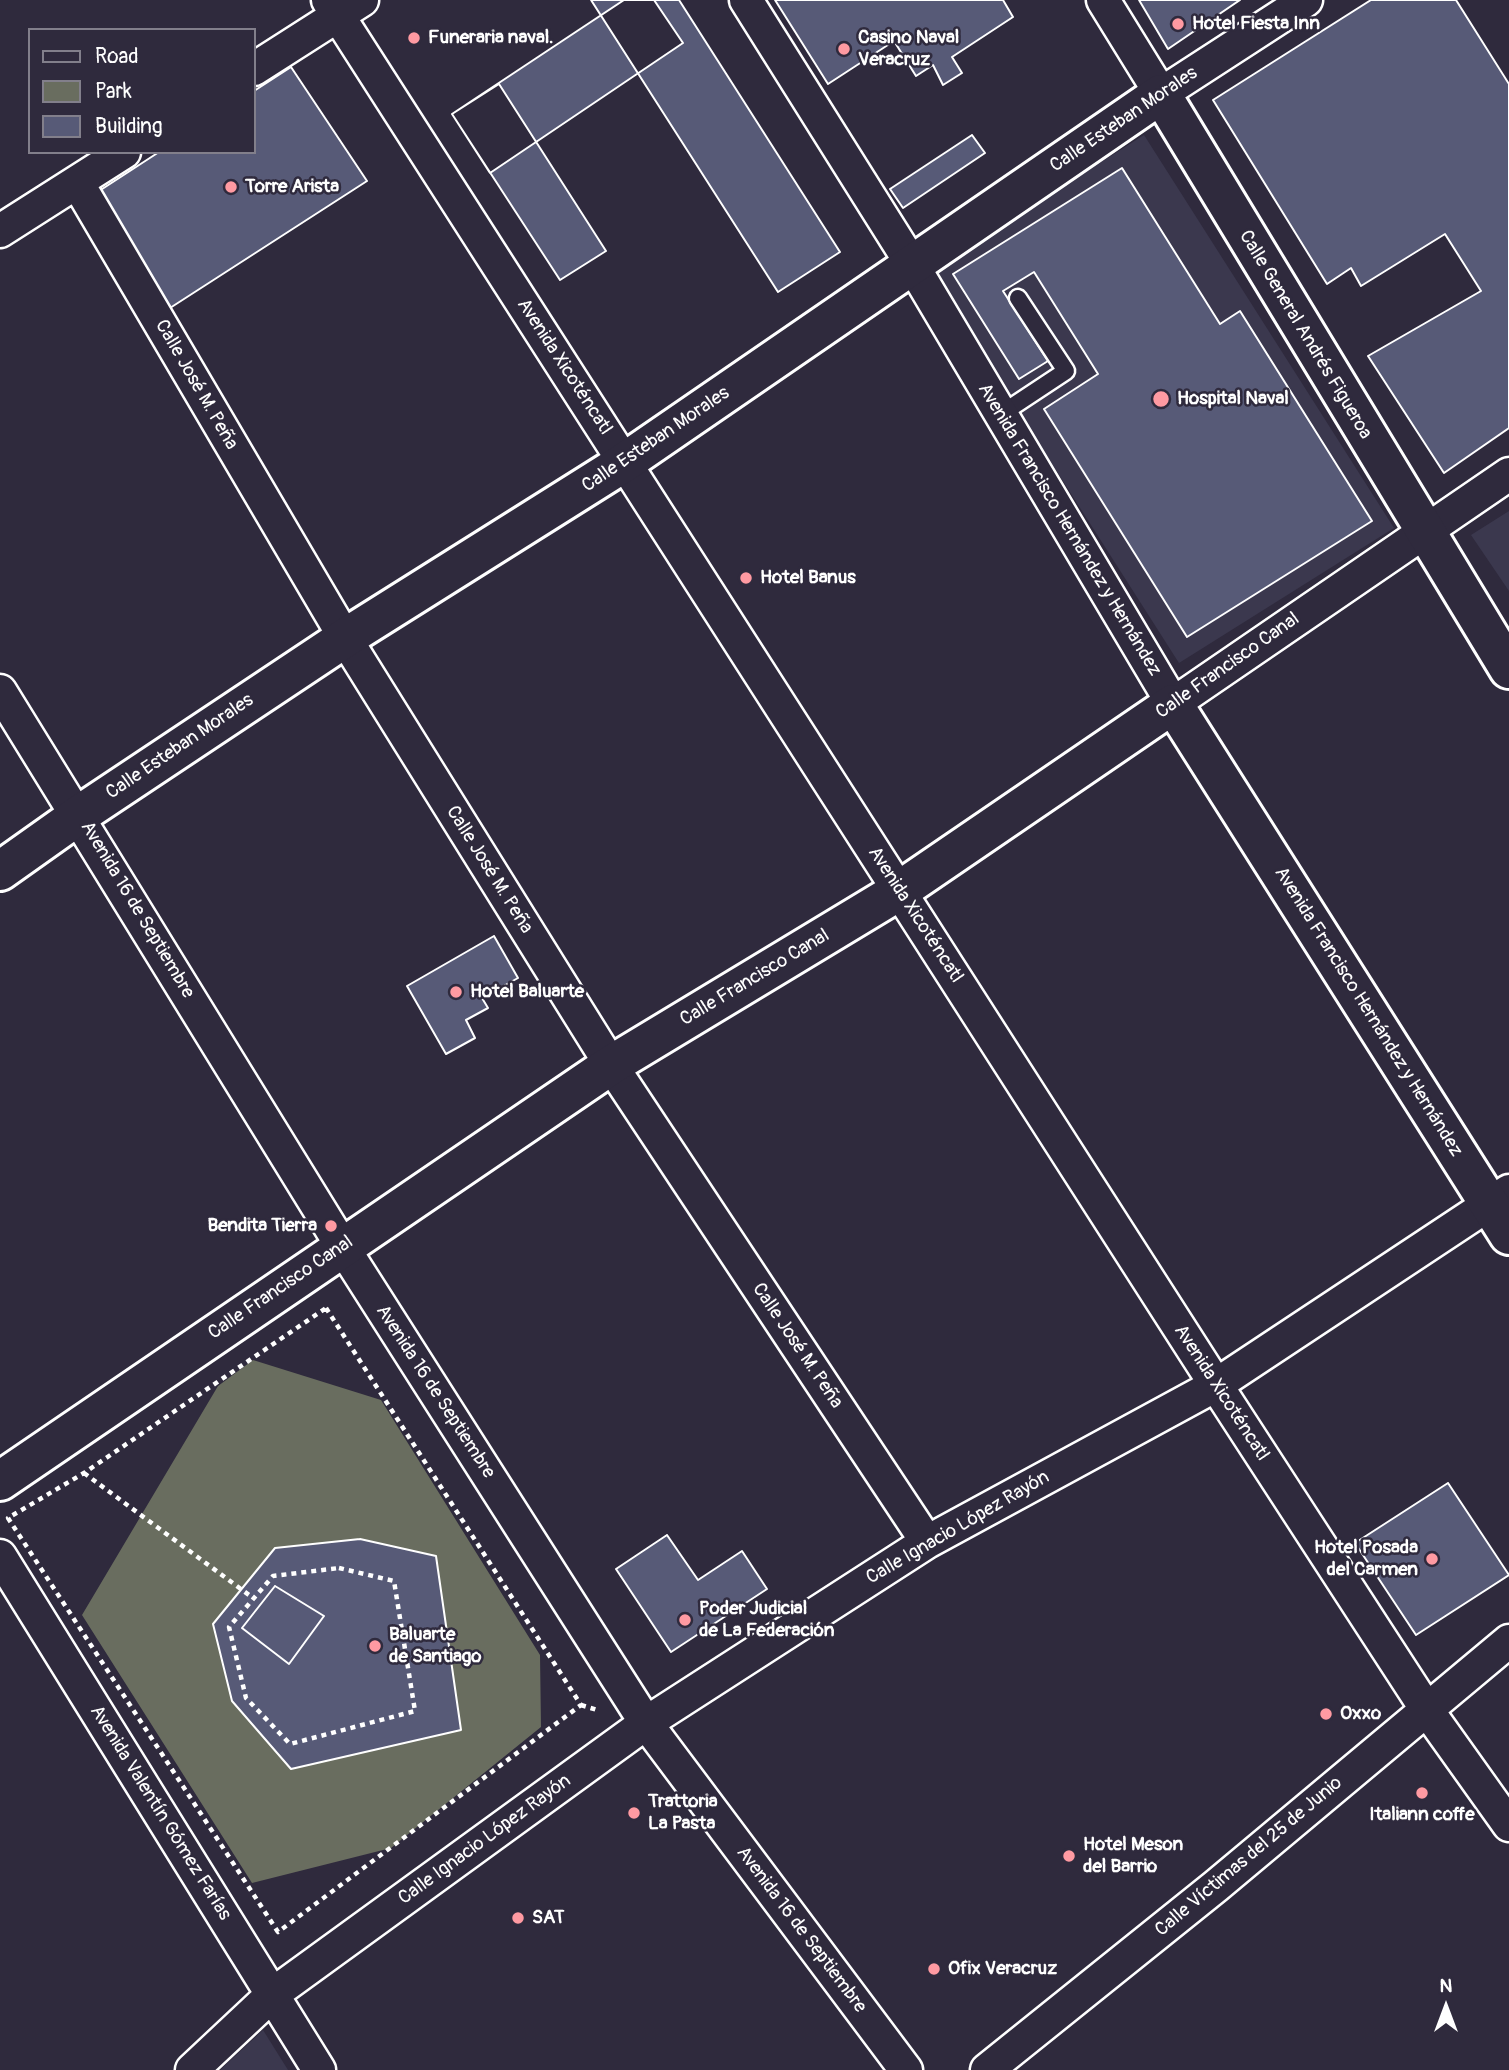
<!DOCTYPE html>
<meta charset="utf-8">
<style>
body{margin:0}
#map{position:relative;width:1509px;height:2070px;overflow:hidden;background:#2f2a3d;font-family:Pangolin,sans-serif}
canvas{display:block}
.legend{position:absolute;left:28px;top:28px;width:228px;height:126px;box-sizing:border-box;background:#2f2a3d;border:2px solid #827f8b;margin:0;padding:9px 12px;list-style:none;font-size:21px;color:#fff}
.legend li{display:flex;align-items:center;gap:14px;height:35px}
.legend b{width:35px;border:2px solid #827f8b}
.north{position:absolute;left:1411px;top:1972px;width:70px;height:70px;-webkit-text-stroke:5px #2f2a3d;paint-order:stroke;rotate:0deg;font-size:19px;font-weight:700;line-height:28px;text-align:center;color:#fff}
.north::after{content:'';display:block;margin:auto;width:24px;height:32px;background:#fff;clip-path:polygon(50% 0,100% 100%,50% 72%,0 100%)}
</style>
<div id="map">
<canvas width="1509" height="2070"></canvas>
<ul class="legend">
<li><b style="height:9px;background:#2f2a3d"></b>Road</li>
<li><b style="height:19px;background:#696d5f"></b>Park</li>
<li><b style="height:19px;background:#575a77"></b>Building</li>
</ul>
<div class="north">N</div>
</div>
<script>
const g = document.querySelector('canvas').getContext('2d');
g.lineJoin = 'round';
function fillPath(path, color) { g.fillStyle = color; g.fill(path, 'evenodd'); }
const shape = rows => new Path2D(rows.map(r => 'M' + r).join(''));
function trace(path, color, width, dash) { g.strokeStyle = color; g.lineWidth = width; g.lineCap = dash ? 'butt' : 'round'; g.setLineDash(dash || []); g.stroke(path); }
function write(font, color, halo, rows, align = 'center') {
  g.font = font + ' Pangolin,sans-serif'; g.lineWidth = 5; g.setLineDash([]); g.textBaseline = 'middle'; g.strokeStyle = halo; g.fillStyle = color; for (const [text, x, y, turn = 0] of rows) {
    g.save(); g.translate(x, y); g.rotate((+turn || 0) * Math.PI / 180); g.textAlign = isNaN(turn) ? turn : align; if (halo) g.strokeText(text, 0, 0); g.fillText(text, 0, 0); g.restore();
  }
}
const built = shape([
 [1144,135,1394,528,1179,663,929,271],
 [1509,511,1509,591,1471,535],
 [263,2030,288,2070,220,2070]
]);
const green = shape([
 [253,1360,381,1400,540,1655,541,1727,391,1848,252,1883,82,1615,218,1386],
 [360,1539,436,1556,460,1730,291,1768,213,1624,275,1548]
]);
const building = shape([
 [591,0,679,0,840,252,778,292,591,0],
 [624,0,654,0,683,43,490,173,452,114,624,0],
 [775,0,1003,0,1013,17,952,57,962,73,943,85,933,65,916,76,894,41,828,84,775,0],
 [1139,0,1240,0,1168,49,1139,0],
 [1371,0,1456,0,1509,84,1509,428,1444,473,1368,356,1481,291,1445,234,1361,286,1351,268,1327,284,1213,100,1371,0],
 [291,67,367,181,170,308,96,193,159,152,254,152,254,91,291,67],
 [499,84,606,251,560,280,452,114,499,84],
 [972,135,985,153,903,208,890,189,972,135],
 [1122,168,1220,324,1240,311,1372,521,1187,637,1044,409,1098,374,1034,272,1003,291,1048,361,1019,379,953,274,1122,168],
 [494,936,518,978,482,998,488,1008,466,1020,475,1038,446,1054,407,986,494,936],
 [1448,1483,1509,1575,1416,1635,1355,1543,1448,1483],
 [667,1535,698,1580,742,1551,767,1589,671,1652,616,1569,667,1535],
 [360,1539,436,1556,461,1730,291,1769,232,1701,213,1624,275,1548,360,1539],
 [275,1586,324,1616,289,1664,242,1628,275,1586],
 [275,1586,324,1616,289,1664,242,1628,275,1586]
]);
const path = shape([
 [326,1308,581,1705,278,1932,8,1518,84,1473,326,1308],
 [84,1473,253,1598],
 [339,1568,394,1581,415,1711,290,1744,246,1698,229,1627,273,1576,339,1568],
 [581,1705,597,1710]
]);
const lane = shape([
 [1001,414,1066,371,1018,298]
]);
const street = shape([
 [328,0,1216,1385,1427,1710,1509,1825],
 [746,0,913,266,1173,704,1509,474],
 [1103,0,1161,94,1306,0],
 [254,69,362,0],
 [77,182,345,638,611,1065,927,1542],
 [0,231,124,152],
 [0,691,342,1246,646,1723,906,2070],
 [0,1556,319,2070],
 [192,2070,273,1994,646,1723,927,1542,1216,1385,1509,1191],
 [987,2070,1216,1886,1509,1641]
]);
const primary = shape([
 [0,871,79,815,345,638,625,462,1161,94,1509,669],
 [0,1481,611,1065,899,891,1173,704,1509,1235]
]);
const markers = [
 [1178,24,7,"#ff9aa2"],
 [414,38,7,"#ff9aa2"],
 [844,49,7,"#ff9aa2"],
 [231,187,7,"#ff9aa2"],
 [1161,399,9,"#ff9aa2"],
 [746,578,7,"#ff9aa2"],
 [456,992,7,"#ff9aa2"],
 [331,1226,7,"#ff9aa2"],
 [1432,1559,7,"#ff9aa2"],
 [685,1620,7,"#ff9aa2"],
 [375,1646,7,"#ff9aa2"],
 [1326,1714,7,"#ff9aa2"],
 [1422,1793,7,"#ff9aa2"],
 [634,1813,7,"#ff9aa2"],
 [1069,1856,7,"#ff9aa2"],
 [518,1918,7,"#ff9aa2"],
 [934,1969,7,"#ff9aa2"]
];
const poiNames = [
 ["Hotel Fiesta Inn",1192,24],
 ["Funeraria naval.",428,38],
 ["Casino Naval",858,38],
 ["Veracruz",858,60],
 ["Torre Arista",245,187],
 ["Hospital Naval",1177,399],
 ["Hotel Banus",760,578],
 ["Hotel Baluarte",470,992],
 ["Bendita Tierra",317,1226,"right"],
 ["Hotel Posada",1418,1548,"right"],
 ["del Carmen",1418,1570,"right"],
 ["Poder Judicial",699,1609],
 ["de La Federación",699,1631],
 ["Baluarte",389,1635],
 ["de Santiago",389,1657],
 ["Oxxo",1340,1714],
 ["Trattoria",648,1802],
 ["La Pasta",648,1824],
 ["Italiann coffe",1422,1815,"center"],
 ["Hotel Meson",1083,1845],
 ["del Barrio",1083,1867],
 ["SAT",532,1918],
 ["Ofix Veracruz",948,1969]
];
const streetNames = [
 ["Calle Esteban Morales",1124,120,-34],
 ["Calle General Andrés Figueroa",1305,335,59],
 ["Avenida Xicoténcatl",564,367,57],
 ["Calle José M. Peña",196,385,60],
 ["Calle Esteban Morales",656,440,-34],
 ["Avenida Francisco Hernández y Hernández",1069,530,59],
 ["Calle Francisco Canal",1228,666,-35],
 ["Calle Esteban Morales",180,747,-34],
 ["Calle José M. Peña",489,870,58],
 ["Avenida 16 de Septiembre",137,910,59],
 ["Avenida Xicoténcatl",915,915,57],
 ["Calle Francisco Canal",755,978,-31],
 ["Avenida Francisco Hernández y Hernández",1368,1012,58],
 ["Calle Francisco Canal",281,1288,-34],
 ["Calle José M. Peña",797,1346,56],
 ["Avenida 16 de Septiembre",435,1392,57],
 ["Avenida Xicoténcatl",1221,1393,57],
 ["Calle Ignacio López Rayón",958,1528,-30],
 ["Avenida Valentín Gómez Farías",160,1813,58],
 ["Calle Ignacio López Rayón",485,1840,-36],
 ["Calle Víctimas del 25 de Junio",1249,1857,-40],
 ["Avenida 16 de Septiembre",801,1930,53]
];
fillPath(built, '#3b384e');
fillPath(green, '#696d5f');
fillPath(building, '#575a77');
trace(building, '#fff', 2);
trace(lane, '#fff', 21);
trace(street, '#fff', 37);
trace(primary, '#fff', 44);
trace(path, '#fff', 4.5, [5, 5]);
trace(lane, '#2f2a3d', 16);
trace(street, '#2f2a3d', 32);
trace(primary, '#2f2a3d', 38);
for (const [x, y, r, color] of markers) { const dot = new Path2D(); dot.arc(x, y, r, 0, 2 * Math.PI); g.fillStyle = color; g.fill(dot); trace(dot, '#2f2a3d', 2.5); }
write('bold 19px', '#fff', '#2f2a3d', poiNames, 'left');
write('19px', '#fff', '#2f2a3d', streetNames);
</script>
